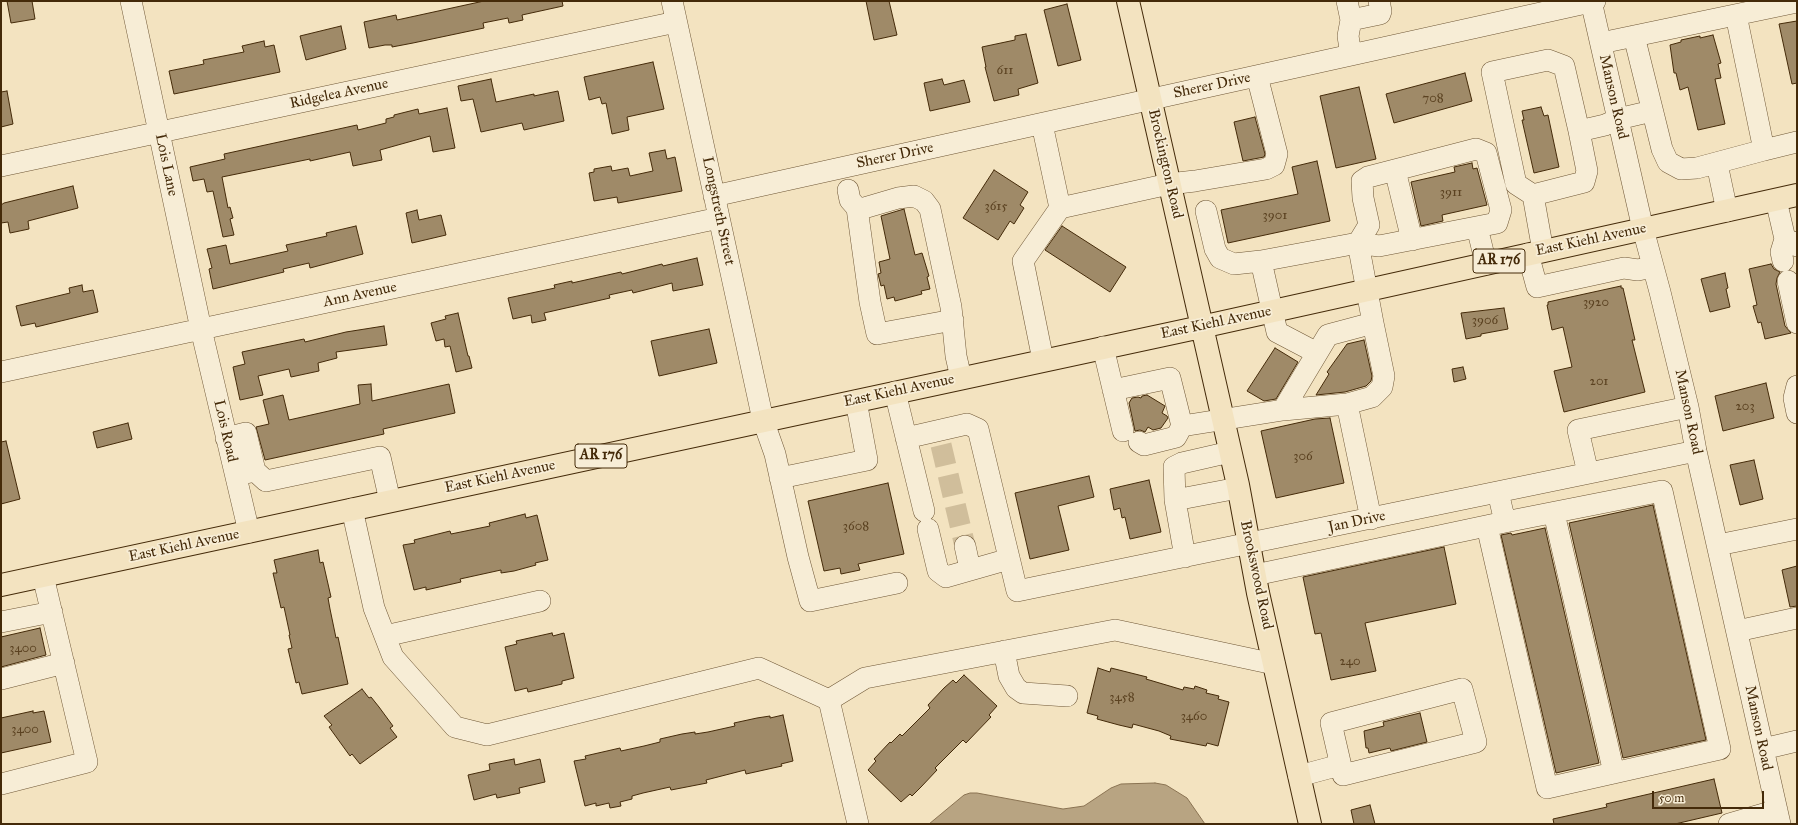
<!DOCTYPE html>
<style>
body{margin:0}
#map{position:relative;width:1798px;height:825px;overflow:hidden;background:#f3e3c0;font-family:"IM FELL Great Primer",serif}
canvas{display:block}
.frame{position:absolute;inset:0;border:2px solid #442a09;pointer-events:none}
.scale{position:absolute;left:1652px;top:791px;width:112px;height:18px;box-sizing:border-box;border:2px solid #442a09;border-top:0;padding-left:5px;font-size:12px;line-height:14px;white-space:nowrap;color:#442a09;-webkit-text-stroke:3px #f7edd6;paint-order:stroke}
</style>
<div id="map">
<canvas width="1798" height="825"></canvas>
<div class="frame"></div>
<div class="scale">50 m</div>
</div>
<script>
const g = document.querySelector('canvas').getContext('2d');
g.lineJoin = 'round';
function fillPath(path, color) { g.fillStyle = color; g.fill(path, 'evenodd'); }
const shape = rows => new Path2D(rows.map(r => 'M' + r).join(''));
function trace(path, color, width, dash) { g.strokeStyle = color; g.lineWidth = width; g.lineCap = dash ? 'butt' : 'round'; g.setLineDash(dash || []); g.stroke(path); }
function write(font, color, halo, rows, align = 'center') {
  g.font = font + ' "IM FELL Great Primer",serif'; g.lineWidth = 3.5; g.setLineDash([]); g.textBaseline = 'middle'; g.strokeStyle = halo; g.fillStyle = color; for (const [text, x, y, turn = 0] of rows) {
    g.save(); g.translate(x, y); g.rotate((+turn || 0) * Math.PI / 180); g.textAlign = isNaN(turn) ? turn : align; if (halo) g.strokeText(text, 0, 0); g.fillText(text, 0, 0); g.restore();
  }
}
const water = shape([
 [1155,783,1166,785,1187,798,1205,824,929,824,964,795,970,793,977,793,1063,809,1084,806,1111,788,1121,784,1155,783]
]);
const building = shape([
 [7,1,32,1,35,19,11,23,7,1],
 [484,1,562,1,563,6,522,15,523,20,509,23,508,18,483,23,484,28,413,43,392,47,392,45,385,45,369,48,364,22,396,15,397,20,484,1],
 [866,1,889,1,897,35,874,40,866,1],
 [1067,4,1081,60,1058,66,1044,10,1067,4],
 [1797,21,1797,83,1792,84,1779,24,1797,21],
 [341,26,346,49,306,60,300,36,341,26],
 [1026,34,1038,83,1018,89,1019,95,994,101,985,67,986,67,982,47,1015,40,1015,36,1026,34],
 [1713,35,1721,63,1718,64,1721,78,1715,79,1725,124,1698,130,1688,87,1680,90,1676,73,1674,73,1670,45,1681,42,1681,40,1700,36,1700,38,1713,35],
 [264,41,265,47,274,45,280,72,174,94,169,71,204,64,203,60,244,52,242,46,264,41],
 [653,62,664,109,627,117,629,130,612,134,606,103,602,104,600,97,589,100,584,77,653,62],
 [1465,73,1472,101,1394,123,1386,94,1465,73],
 [491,79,496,102,534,94,534,96,558,91,564,121,524,130,522,123,481,132,473,99,461,101,458,86,491,79],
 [942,79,944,85,964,80,970,102,930,111,924,83,942,79],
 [1359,87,1376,159,1336,168,1320,96,1359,87],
 [7,91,13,124,1,127,1,92,7,91],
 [1541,107,1544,116,1548,115,1559,167,1534,173,1522,120,1524,120,1522,111,1541,107],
 [447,108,455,148,433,152,430,136,380,150,382,160,353,166,350,152,310,161,310,159,222,177,228,208,230,207,233,218,230,219,234,235,223,237,213,191,207,192,204,179,193,181,190,167,225,159,224,154,357,125,358,130,386,123,386,119,394,117,394,115,418,109,419,114,447,108],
 [1255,117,1265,154,1264,157,1243,161,1234,122,1255,117],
 [665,150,667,159,675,157,682,191,618,203,617,197,594,201,589,173,594,172,594,169,611,166,612,171,628,168,630,176,653,171,649,153,665,150],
 [1317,161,1330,221,1228,243,1221,210,1298,194,1292,167,1317,161],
 [1472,163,1473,169,1477,168,1487,205,1442,215,1443,221,1421,226,1411,182,1455,172,1454,167,1472,163],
 [994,170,1028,192,1020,205,1024,208,1014,224,1010,221,998,240,963,218,994,170],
 [73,186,78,208,28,221,29,229,10,233,8,222,1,223,1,205,4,203,73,186],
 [904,209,915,255,922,253,929,276,927,277,930,289,921,291,922,294,895,301,894,297,887,299,884,285,881,286,878,274,881,273,879,262,890,259,881,216,904,209],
 [417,210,419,220,441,215,446,235,412,243,406,213,417,210],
 [356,226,363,254,310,268,309,263,283,269,284,272,213,289,209,269,212,268,207,249,226,245,230,264,288,251,286,245,327,236,326,233,356,226],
 [1062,226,1126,267,1110,292,1045,250,1062,226],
 [697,258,703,285,673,291,672,283,633,293,632,290,609,295,610,298,544,313,546,320,532,323,531,315,513,319,508,298,555,288,554,285,572,281,572,283,621,272,622,274,662,264,663,266,697,258],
 [1771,264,1774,269,1780,272,1777,278,1776,284,1785,326,1791,333,1765,339,1761,322,1758,323,1753,306,1757,305,1749,269,1771,264],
 [1725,273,1728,288,1726,289,1730,307,1710,312,1701,279,1725,273],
 [82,285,83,292,93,290,98,312,36,327,35,323,21,326,16,306,70,293,69,288,82,285],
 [1621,286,1621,288,1623,288,1635,340,1632,340,1645,392,1564,412,1554,371,1572,367,1563,327,1552,330,1547,305,1548,305,1548,302,1621,286],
 [1504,308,1508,329,1481,334,1481,336,1466,339,1461,313,1504,308],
 [458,313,468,356,469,356,472,368,456,372,450,346,445,347,444,339,436,341,431,323,446,319,445,316,458,313],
 [384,326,387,345,336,352,337,358,318,363,319,371,291,377,289,369,258,376,263,395,240,400,233,367,245,364,242,352,304,339,305,342,346,332,384,326],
 [709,329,717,363,659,376,651,341,709,329],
 [1364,340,1372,376,1371,381,1366,386,1345,392,1316,395,1329,374,1327,372,1347,344,1364,340],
 [1275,348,1298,362,1276,399,1264,401,1247,391,1275,348],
 [1463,367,1466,379,1454,382,1452,369,1463,367],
 [1766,383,1774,418,1723,431,1715,396,1766,383],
 [371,384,372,401,449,384,455,413,383,429,384,434,265,460,256,427,269,424,263,400,283,395,289,420,360,404,358,385,371,384],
 [1147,395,1165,406,1162,413,1167,416,1168,418,1161,428,1153,430,1148,427,1145,432,1140,430,1135,431,1129,403,1132,398,1138,397,1141,398,1142,396,1147,395],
 [1330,418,1344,483,1276,498,1261,431,1315,419,1330,418],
 [128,423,132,439,97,448,93,432,128,423],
 [6,441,20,499,1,504,1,442,6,441],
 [1754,460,1763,499,1740,505,1730,465,1754,460],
 [1089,476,1094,497,1058,506,1069,550,1030,559,1015,493,1089,476],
 [1149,480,1161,532,1130,539,1125,517,1122,518,1120,508,1114,510,1110,489,1149,480],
 [888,483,904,554,858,564,860,570,841,574,840,568,824,571,808,501,888,483],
 [1653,505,1706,740,1623,758,1569,523,1653,505],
 [525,514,526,518,537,515,548,560,535,563,536,565,514,571,501,573,501,570,460,579,461,582,426,590,426,587,414,590,403,545,415,543,414,540,450,531,451,534,490,526,489,523,525,514],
 [1545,528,1599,763,1556,773,1501,535,1511,533,1512,535,1545,528],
 [1444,547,1456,604,1365,623,1376,671,1331,680,1321,633,1315,634,1303,577,1444,547],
 [318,550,320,563,323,562,331,597,328,598,330,609,336,638,338,637,348,684,302,694,299,682,296,683,288,649,292,648,289,635,290,635,284,607,281,608,273,573,277,573,274,560,318,550],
 [1797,566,1797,606,1790,607,1782,570,1797,566],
 [40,628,46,655,1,667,1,637,40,628],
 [552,633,553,636,564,633,574,678,562,681,562,684,528,692,527,688,515,691,505,647,517,644,516,641,552,633],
 [1098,668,1110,672,1111,668,1147,677,1146,679,1183,690,1184,687,1194,689,1195,686,1207,690,1206,693,1219,696,1218,699,1229,702,1218,746,1207,743,1206,746,1170,739,1171,736,1159,731,1133,724,1132,728,1119,725,1097,719,1098,716,1087,713,1098,668],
 [964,675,997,706,989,715,991,717,966,743,963,740,935,768,937,770,921,787,912,796,910,794,901,802,868,770,876,761,874,759,890,742,891,743,900,734,902,736,930,708,928,705,944,688,953,680,956,683,964,675],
 [362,689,369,698,371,697,379,707,393,726,390,728,397,737,360,764,352,754,350,756,329,727,332,725,324,716,362,689],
 [33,711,33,713,44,711,51,742,1,753,1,718,33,711],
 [1420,713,1427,742,1391,751,1390,748,1369,753,1368,748,1366,748,1364,731,1384,726,1383,722,1420,713],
 [783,715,793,761,781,764,782,766,746,774,745,770,706,780,707,783,671,790,670,787,643,793,632,796,632,799,620,802,621,806,610,808,609,803,596,806,596,803,585,806,574,761,586,759,585,756,607,751,620,748,621,751,644,746,660,742,660,739,682,734,695,732,695,734,708,732,735,726,734,723,757,718,770,716,770,718,783,715],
 [514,759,515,765,540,759,545,782,519,788,520,793,497,798,496,794,474,800,468,775,490,770,489,764,514,759],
 [1714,779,1722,813,1675,824,1554,824,1553,819,1607,807,1606,804,1714,779],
 [1370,805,1375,824,1354,824,1351,810,1370,805]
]);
const minorTunnel = shape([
 [941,445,965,546]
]);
const minor = shape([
 [131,1,201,329,249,532],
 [672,1,763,420,775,454,798,557,810,601,897,583],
 [1347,1,1351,20,1348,36,1351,55],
 [1591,1,1643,229,1660,292,1688,407,1696,451,1780,824],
 [1736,15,1764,150,1797,142],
 [1351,20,1380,14,1381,11,1379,1],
 [1634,36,1662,149,1668,162,1681,169,1697,168,1764,150],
 [1601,43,1797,2],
 [1042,124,1060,208,1023,261,1043,360],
 [1717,164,1727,211],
 [1,166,676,22],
 [1395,170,1412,240],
 [848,190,850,200,857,208,864,208,898,198,914,196,924,201,930,209,951,307,956,356,961,378],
 [1533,195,1516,184,1492,72,1548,60,1564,66,1579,131],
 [714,196,1595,1],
 [1776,200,1785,239],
 [857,208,870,302,877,334,953,320],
 [1060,208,1169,184,1195,181,1266,169,1274,165,1277,154,1257,76],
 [1206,211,1215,249,1220,258,1234,264,1261,261,1277,332,1317,353],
 [1477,227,1486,264],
 [1543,251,1533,195,1584,182,1587,171,1579,131,1605,125,1618,119,1652,111],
 [1528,254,1537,287,1624,268,1638,270,1653,267],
 [1783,261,1781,252,1785,239,1795,243,1797,246],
 [1788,281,1797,323],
 [1103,347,1123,431],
 [1,372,719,218],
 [1797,386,1794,398,1797,413],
 [1113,390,1170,378,1182,426,1176,437,1144,445,1139,442],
 [895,392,924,511],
 [1347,404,1371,519],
 [1283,410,1347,404,1372,397,1382,387,1384,376,1373,323],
 [1182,426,1283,410,1328,335,1373,323,1358,243,1369,225,1363,198,1362,181,1368,177,1476,149,1486,153,1501,210,1497,223,1379,246,1358,243,1261,261],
 [226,438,246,433,255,471,241,474],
 [906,438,967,424,978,429,1017,591,1696,451],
 [1230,452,1182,463,1174,467,1175,500,1238,488],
 [255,471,266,481,380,457,390,501],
 [1588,473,1578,430,1688,407],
 [780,478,867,460,856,401],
 [1175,500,1185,557],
 [352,509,374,608,393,657,455,727,487,735,759,668,829,700,865,678,1115,630,1274,664],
 [1554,513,1614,773],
 [1487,526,1547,788,1720,749,1662,491,1505,522],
 [928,529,938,571,946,577,1009,559],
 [1718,545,1797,529],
 [965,546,970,569],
 [1255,575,1505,522,1498,492],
 [1,622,52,612],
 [1737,631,1797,618],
 [385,636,540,601],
 [1004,651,1009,676,1016,688,1023,693,1067,696],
 [1,679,64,663],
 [1462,689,1476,742,1343,775,1331,723,1462,689],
 [829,700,858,824],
 [1763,749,1797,741],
 [1299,776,1340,765],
 [1,784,87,762,43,576],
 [1729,824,1777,810]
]);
const major = shape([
 [1128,1,1238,485,1258,593,1310,824],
 [1,585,1201,327,1797,195]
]);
const numberNames = [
 ["611",1005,71],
 ["708",1433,99],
 ["3911",1451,193],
 ["3615",996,207],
 ["3901",1275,216],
 ["3920",1596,303],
 ["3906",1485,321],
 ["201",1599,382],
 ["203",1745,407],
 ["306",1303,457],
 ["3608",856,527],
 ["3400",23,649],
 ["240",1350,662],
 ["3458",1122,698],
 ["3460",1194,717],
 ["3400",25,730]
];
const shields = [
 [1499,261,52],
 [601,456,52]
];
const shieldNames = [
 ["AR 176",1499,261],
 ["AR 176",601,456]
];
const streetNames = [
 ["Sherer Drive",1212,86,-12],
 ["Ridgelea Avenue",339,94,-12],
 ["Manson Road",1613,97,77],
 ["Sherer Drive",895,156,-12],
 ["Brockington Road",1165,164,77],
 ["Lois Lane",166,165,78],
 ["Longstreth Street",718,211,78],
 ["East Kiehl Avenue",1591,240,-12],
 ["Ann Avenue",360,295,-12],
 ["East Kiehl Avenue",1216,323,-12],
 ["East Kiehl Avenue",899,391,-12],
 ["Manson Road",1688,412,78],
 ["Lois Road",225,431,77],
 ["East Kiehl Avenue",500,477,-12],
 ["Jan Drive",1357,522,-12],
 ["East Kiehl Avenue",184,546,-12],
 ["Brookswood Road",1256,575,78],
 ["Manson Road",1758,728,78]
];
fillPath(water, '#b8a482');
trace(water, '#8a7352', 1);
fillPath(building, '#9f8a68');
trace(building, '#442a09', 1);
trace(minorTunnel, '#d0be9b', 21, [21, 10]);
trace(minor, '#705837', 22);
trace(major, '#442a09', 24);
trace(minor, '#f7edd6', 21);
trace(major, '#f3e3c0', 22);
write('13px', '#5b4221', null, numberNames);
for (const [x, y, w] of shields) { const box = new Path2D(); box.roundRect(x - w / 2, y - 12, w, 24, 3); g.fillStyle = '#f7edd6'; g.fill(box); trace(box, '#442a09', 1); }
write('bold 14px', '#442a09', null, shieldNames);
write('15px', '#442a09', '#f7edd6', streetNames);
</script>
